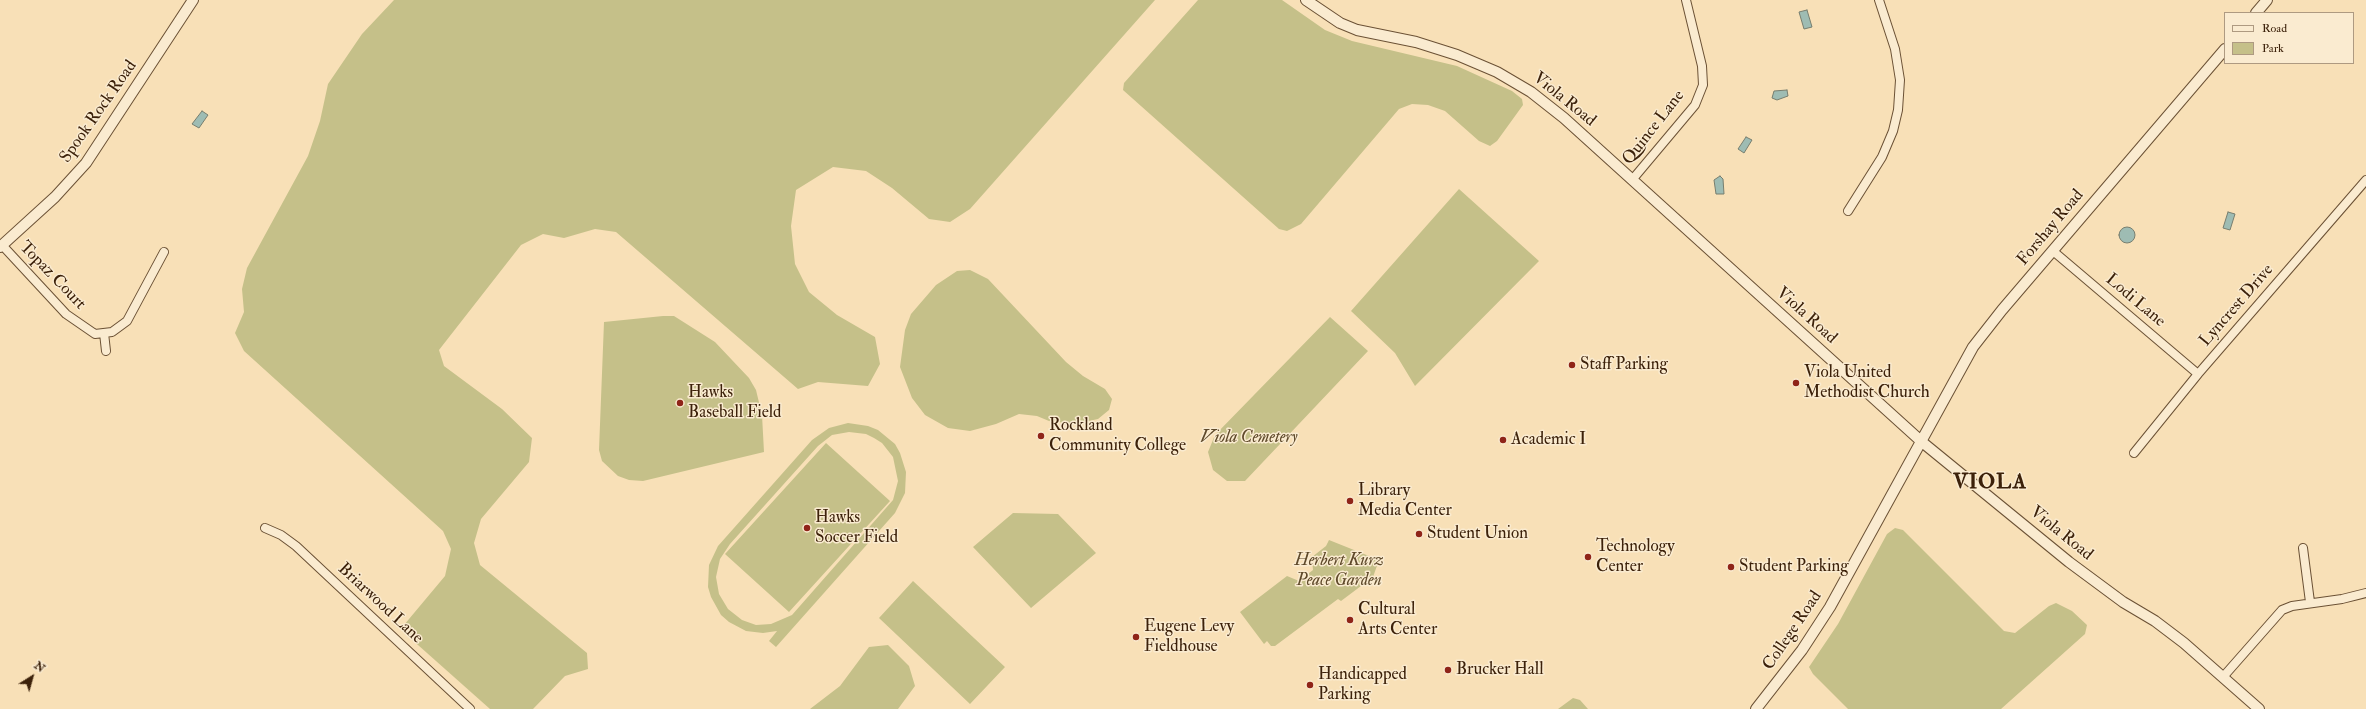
<!DOCTYPE html>
<style>
body{margin:0}
#map{position:relative;width:2366px;height:709px;overflow:hidden;background:#f8e0b7;font-family:"IM FELL Double Pica",serif}
canvas{display:block}
.legend{position:absolute;left:2224px;top:12px;width:130px;height:52px;box-sizing:border-box;background:#faebd0;border:1px solid #ae9a81;margin:0;padding:5px 7px;list-style:none;font-size:12px;color:#3c210a}
.legend li{display:flex;align-items:center;gap:8px;height:20px}
.legend b{width:20px;border:1px solid #ae9a81}
.north{position:absolute;left:12px;top:657px;width:40px;height:40px;-webkit-text-stroke:3px #faebd0;paint-order:stroke;rotate:37deg;font-size:11px;font-weight:700;line-height:16px;text-align:center;color:#3c210a}
.north::after{content:'';display:block;margin:auto;width:14px;height:18px;background:#3c210a;clip-path:polygon(50% 0,100% 100%,50% 72%,0 100%)}
</style>
<div id="map">
<canvas width="2366" height="709"></canvas>
<ul class="legend">
<li><b style="height:5px;background:#faebd0"></b>Road</li>
<li><b style="height:11px;background:#c5c089"></b>Park</li>
</ul>
<div class="north">N</div>
</div>
<script>
const g = document.querySelector('canvas').getContext('2d');
g.lineJoin = 'round';
function fillPath(path, color) { g.fillStyle = color; g.fill(path, 'evenodd'); }
const shape = rows => new Path2D(rows.map(r => 'M' + r).join(''));
function trace(path, color, width, dash) { g.strokeStyle = color; g.lineWidth = width; g.lineCap = dash ? 'butt' : 'round'; g.setLineDash(dash || []); g.stroke(path); }
function write(font, color, halo, rows, align = 'center') {
  g.font = font + ' "IM FELL Double Pica",serif'; g.lineWidth = 3; g.setLineDash([]); g.textBaseline = 'middle'; g.strokeStyle = halo; g.fillStyle = color; for (const [text, x, y, turn = 0] of rows) {
    g.save(); g.translate(x, y); g.rotate((+turn || 0) * Math.PI / 180); g.textAlign = isNaN(turn) ? turn : align; if (halo) g.strokeText(text, 0, 0); g.fillText(text, 0, 0); g.restore();
  }
}
const green = shape([
 [394,0,1155,0,970,209,950,222,929,219,892,188,866,171,833,167,796,190,791,226,795,264,809,292,837,315,875,337,880,364,868,386,818,382,798,389,616,232,595,229,564,238,543,234,521,245,439,350,444,366,502,409,532,438,529,462,481,519,474,543,480,565,587,653,588,669,565,676,533,709,490,709,409,637,404,625,445,576,451,549,443,531,244,351,235,333,244,312,242,289,247,268,308,156,320,121,328,84,362,34],
 [1198,0,1282,0,1325,30,1352,41,1457,66,1512,91,1522,99,1523,105,1497,141,1490,146,1479,141,1445,111,1428,105,1412,104,1399,109,1301,224,1287,231,1279,229,1123,90,1124,83],
 [1459,189,1539,261,1415,386,1395,353,1351,311],
 [970,270,988,279,1066,362,1083,376,1105,389,1112,399,1109,410,1098,419,1075,424,1049,421,1037,416,1019,414,996,424,970,431,948,428,925,415,912,398,900,367,905,330,911,314,936,285,957,271],
 [663,316,674,316,715,342,749,378,756,390,762,415,764,452,643,481,629,480,618,476,602,461,599,450,604,322],
 [1330,317,1368,351,1245,481,1227,481,1213,470,1208,452,1215,435],
 [848,423,868,426,878,430,895,444,900,453,906,472,905,493,895,513,776,647,769,641,777,631,763,633,746,631,729,622,721,615,711,597,708,587,709,565,718,546,812,440,829,428],
 [849,432,866,434,874,438,882,443,893,457,898,481,893,500,792,615,771,624,756,625,742,620,728,609,719,594,716,577,720,559,730,544,818,446,832,435],
 [826,443,890,501,789,612,725,554],
 [1013,513,1058,514,1096,553,1031,608,973,547],
 [1895,528,1903,530,2004,631,2015,633,2049,606,2056,603,2072,611,2087,625,2085,634,2001,709,1848,709,1813,674,1809,667,1838,624,1887,534],
 [1329,540,1379,560,1373,577,1341,601,1338,599,1275,646,1271,646,1267,641,1264,644,1240,612,1287,576,1299,581,1313,570,1312,557,1326,546],
 [913,581,1005,667,970,704,879,618],
 [888,645,909,666,915,686,898,709,810,709,840,686,869,647],
 [1573,698,1580,700,1588,709,1558,709]
]);
const water = shape([
 [1807,10,1812,27,1804,29,1799,12,1807,10],
 [1787,90,1788,96,1777,100,1772,98,1774,91,1787,90],
 [202,111,208,115,199,128,192,124,202,111],
 [1746,137,1752,140,1744,153,1738,149,1746,137],
 [1720,176,1723,179,1724,194,1716,194,1714,180,1720,176],
 [2228,212,2235,214,2230,230,2223,228,2228,212],
 '2119 235a8 8 0 1 1 16 0a8 8 0 1 1-16 0Z'
]);
const minor = shape([
 [1632,180,1695,105,1703,85,1702,66,1686,0],
 [1848,211,1882,157,1893,131,1898,110,1900,80,1895,49,1879,0],
 [2,245,66,314,95,334,112,332,127,321,164,252],
 [2053,251,2198,374],
 [104,333,106,351],
 [2134,453,2198,374,2366,180],
 [265,528,281,535,296,546,470,709],
 [2303,548,2310,602],
 [2223,677,2282,610,2292,606,2342,599,2366,593]
]);
const tertiary = shape([
 [1306,0,1340,23,1357,30,1416,42,1457,55,1497,72,1531,92,1564,118,1922,442,2069,562,2123,602,2155,621,2184,643,2259,709],
 [2256,13,2267,0],
 [0,247,55,197,86,163,193,0],
 [1756,709,1802,650,1830,607,1973,347,2002,310,2225,49]
]);
const markers = [
 [1572,365,4,"#8f2418"],
 [1796,383,4,"#8f2418"],
 [680,403,4,"#8f2418"],
 [1041,436,4,"#8f2418"],
 [1503,440,4,"#8f2418"],
 [1350,501,4,"#8f2418"],
 [807,528,4,"#8f2418"],
 [1419,534,4,"#8f2418"],
 [1588,557,4,"#8f2418"],
 [1731,567,4,"#8f2418"],
 [1350,620,4,"#8f2418"],
 [1136,637,4,"#8f2418"],
 [1448,670,4,"#8f2418"],
 [1310,685,4,"#8f2418"]
];
const streetNames = [
 ["Viola Road",1564,100,39],
 ["Spook Rock Road",99,112,-55],
 ["Quince Lane",1654,128,-52],
 ["Forshay Road",2051,228,-50],
 ["Topaz Court",52,276,46],
 ["Lodi Lane",2135,301,40],
 ["Lyncrest Drive",2237,306,-49],
 ["Viola Road",1806,316,42],
 ["Viola Road",2061,534,39],
 ["Briarwood Lane",380,604,43],
 ["College Road",1793,631,-56]
];
const poiNames = [
 ["Staff Parking",1580,365],
 ["Viola United",1804,373],
 ["Methodist Church",1804,393],
 ["Hawks",688,393],
 ["Baseball Field",688,413],
 ["Rockland",1049,426],
 ["Community College",1049,446],
 ["Academic I",1511,440],
 ["Library",1358,491],
 ["Media Center",1358,511],
 ["Hawks",815,518],
 ["Soccer Field",815,538],
 ["Student Union",1427,534],
 ["Technology",1596,547],
 ["Center",1596,567],
 ["Student Parking",1739,567],
 ["Cultural",1358,610],
 ["Arts Center",1358,630],
 ["Eugene Levy",1144,627],
 ["Fieldhouse",1144,647],
 ["Brucker Hall",1456,670],
 ["Handicapped",1318,675],
 ["Parking",1318,695]
];
const parkNames = [
 ["Viola Cemetery",1249,438],
 ["Herbert Kurz",1339,561],
 ["Peace Garden",1339,581]
];
const districtNames = [
 ["VIOLA",1990,483]
];
fillPath(green, '#c5c089');
fillPath(water, '#9ebcb3');
trace(water, '#777e6f', 1);
trace(minor, '#6b5135', 10);
trace(tertiary, '#6b5135', 12);
trace(minor, '#faebd0', 8);
trace(tertiary, '#faebd0', 10);
for (const [x, y, r, color] of markers) { const dot = new Path2D(); dot.arc(x, y, r, 0, 2 * Math.PI); g.fillStyle = color; g.fill(dot); trace(dot, '#faebd0', 1.5); }
write('17px', '#3c210a', '#faebd0', streetNames);
write('17px', '#3c210a', '#faebd0', poiNames, 'left');
write('italic 17px', '#5e492a', '#faebd0', parkNames);
g.letterSpacing = '1px';
write('bold 21px', '#3c210a', '#faebd0', districtNames);
g.letterSpacing = '0px';
</script>
